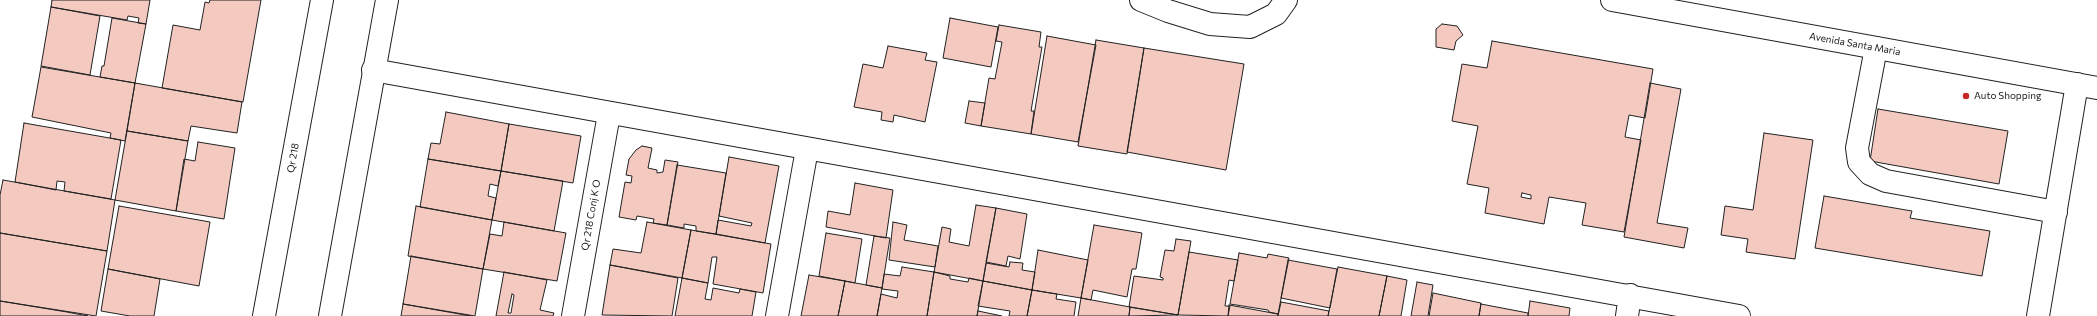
<!DOCTYPE html>
<style>
body{margin:0}
canvas{display:block;background:#fff}
</style>
<canvas width="2097" height="316"></canvas>
<script>
const g = document.querySelector('canvas').getContext('2d');
g.lineJoin = 'round';
function fillPath(path, color) { g.fillStyle = color; g.fill(path, 'evenodd'); }
const shape = rows => new Path2D(rows.map(r => 'M' + r).join(''));
function trace(path, color, width, dash) { g.strokeStyle = color; g.lineWidth = width; g.lineCap = dash ? 'butt' : 'round'; g.setLineDash(dash || []); g.stroke(path); }
function write(font, color, halo, rows, align = 'center') {
  g.font = font + ' Commissioner,sans-serif'; g.lineWidth = 3; g.setLineDash([]); g.textBaseline = 'middle'; g.strokeStyle = halo; g.fillStyle = color; for (const [text, x, y, turn = 0] of rows) {
    g.save(); g.translate(x, y); g.rotate((+turn || 0) * Math.PI / 180); g.textAlign = isNaN(turn) ? turn : align; if (halo) g.strokeText(text, 0, 0); g.fillText(text, 0, 0); g.restore();
  }
}
const building = shape([
 [52,0,150,0,146,24,138,23,139,18,128,16,127,20,51,7,52,0],
 [210,0,261,0,243,102,162,88,173,25,200,30,205,2,209,3,210,0],
 [51,7,100,16,90,75,41,66,51,7],
 [112,18,146,24,135,83,100,77,102,66,104,66,112,18],
 [950,18,998,27,991,67,943,58,950,18],
 [1442,24,1457,26,1463,35,1456,41,1454,50,1436,47,1436,29,1442,24],
 [999,25,1041,32,1039,47,1042,47,1031,111,1034,111,1031,134,981,126,989,78,995,79,1002,42,996,41,999,25],
 [1047,36,1096,45,1078,142,1031,134,1047,36],
 [1096,40,1144,48,1127,154,1078,146,1096,40],
 [1492,41,1653,69,1645,118,1629,115,1625,137,1641,140,1624,232,1582,225,1586,203,1549,197,1544,224,1485,213,1489,188,1467,184,1478,126,1452,121,1462,64,1487,68,1492,41],
 [1522,193,1531,195,1531,199,1521,197,1522,193],
 [888,46,927,53,925,60,937,62,925,122,894,115,893,122,881,120,882,112,854,107,863,64,883,68,888,46],
 [1144,48,1244,64,1226,170,1127,152,1144,48],
 [41,67,135,83,125,141,110,138,111,133,32,117,41,67],
 [135,83,242,102,237,133,191,126,188,141,127,131,135,83],
 [1650,83,1681,89,1657,223,1688,228,1684,248,1624,237,1650,83],
 [969,101,985,103,981,126,965,123,969,101],
 [1878,109,2008,131,1999,184,1870,161,1878,109],
 [446,112,509,124,501,171,428,159,431,143,440,144,446,112],
 [24,123,121,140,111,199,64,191,65,182,57,181,56,190,15,182,24,123],
 [509,124,581,136,573,183,501,171,509,124],
 [127,131,188,141,176,211,115,200,127,131],
 [1764,133,1813,140,1795,259,1746,252,1748,239,1721,235,1725,206,1753,210,1764,133],
 [198,142,235,148,224,219,176,211,184,159,195,161,198,142],
 [642,146,652,148,648,168,657,170,657,173,663,172,665,160,678,162,667,225,653,223,654,219,637,216,636,220,619,217,625,182,631,183,632,176,626,175,629,159,636,150,642,146],
 [729,157,779,166,765,243,716,234,718,220,751,226,752,223,719,216,729,157],
 [428,159,501,171,498,186,490,184,488,196,496,198,492,220,420,207,428,159],
 [677,165,726,173,716,234,696,231,696,226,684,224,684,228,667,225,677,165],
 [501,171,563,181,554,231,492,220,501,171],
 [3,180,115,200,107,251,0,233,0,195,3,180],
 [855,183,893,190,886,238,826,227,828,211,850,215,855,183],
 [1824,196,1912,211,1910,218,1990,231,1982,276,1815,248,1824,196],
 [976,205,996,208,983,281,934,272,942,227,951,229,949,242,969,246,976,205],
 [119,206,210,222,199,286,108,269,119,206],
 [416,206,492,220,483,269,408,256,416,206],
 [996,208,1027,214,1020,259,1008,256,1006,266,986,262,996,208],
 [504,222,566,233,557,281,483,269,490,234,502,236,504,222],
 [647,222,691,230,682,278,610,265,613,249,641,253,647,222],
 [893,222,907,225,904,240,938,246,935,267,889,260,893,222],
 [1094,225,1142,233,1136,269,1132,269,1127,297,1093,290,1091,300,1081,298,1094,225],
 [691,230,771,244,763,293,713,284,717,257,712,257,708,283,682,278,691,230],
 [0,233,107,251,96,316,0,301,0,233],
 [826,233,862,239,855,283,819,276,826,233],
 [874,236,890,238,882,288,866,285,874,236],
 [1176,239,1191,241,1178,315,1129,307,1134,276,1163,280,1163,278,1160,277,1165,250,1174,251,1176,239],
 [1038,250,1088,260,1081,298,1032,290,1038,250],
 [1189,252,1238,260,1234,281,1229,280,1225,306,1230,306,1228,316,1178,315,1189,252],
 [1239,253,1267,258,1268,254,1289,258,1278,314,1269,312,1268,310,1230,304,1239,253],
 [411,256,483,269,475,316,403,304,411,256],
 [1288,260,1337,269,1330,308,1281,298,1288,260],
 [1010,262,1023,263,1022,270,1035,272,1032,290,983,281,986,263,1009,267,1010,262],
 [610,265,678,278,672,316,602,315,610,265],
 [902,267,934,272,927,316,877,316,881,294,897,298,898,291,882,289,884,274,900,276,902,267],
 [1338,267,1387,276,1379,316,1328,316,1338,267],
 [108,269,160,279,154,316,130,316,101,311,108,269],
 [504,272,547,280,540,310,554,313,553,316,496,316,504,272],
 [512,294,514,295,511,313,508,313,512,294],
 [934,272,950,276,950,279,968,282,969,278,983,281,977,316,927,316,934,272],
 [809,275,845,281,838,316,801,316,809,275],
 [1387,276,1407,280,1401,316,1379,316,1387,276],
 [682,278,708,283,705,299,711,300,713,288,739,293,740,289,756,292,752,316,675,316,682,278],
 [845,281,882,288,877,316,838,316,845,281],
 [983,281,1032,290,1027,316,1009,316,1010,311,978,306,983,281],
 [1417,282,1433,285,1428,316,1411,316,1417,282],
 [1032,290,1057,294,1056,299,1076,302,1074,316,1027,316,1032,290],
 [1433,293,1481,303,1479,316,1429,316,1433,293],
 [1081,298,1130,307,1129,316,1078,316,1081,298],
 [0,301,67,312,88,316,0,316,0,301],
 [1530,301,1570,308,1569,316,1528,316,1530,301],
 [1281,302,1329,311,1328,316,1278,316,1281,302],
 [403,304,471,316,401,316,403,304],
 [1481,304,1528,313,1528,316,1479,316,1481,304],
 [1229,305,1278,314,1278,316,1228,316,1229,305],
 [1130,307,1178,315,1129,316,1130,307],
 [978,311,1002,316,977,316,978,311]
]);
const minor = shape([
 [1141,0,1168,11,1210,24,1250,27,1276,14,1286,0],
 [1876,48,1857,148,1859,162,1870,174,1886,181,2056,212],
 [373,70,1739,316],
 [573,316,609,114],
 [777,316,807,149],
 [1627,316,1630,295],
 [2038,316,2077,84]
]);
const major = shape([
 [1612,0,2097,88],
 [264,316,322,0],
 [330,316,387,0]
]);
const markers = [
 [1966,96,4,"#c62828"]
];
const streetNames = [
 ["Avenida Santa Maria",1855,44,10],
 ["Qr 218",293,158,-80],
 ["Qr 218 Conj K O",591,215,-80]
];
const poiNames = [
 ["Auto Shopping",1974,96]
];
fillPath(building, '#f3c9c0');
trace(building, '#222', 1);
trace(minor, '#222', 24);
trace(major, '#222', 24);
trace(minor, '#fff', 22);
trace(major, '#fff', 22);
for (const [x, y, r, color] of markers) { const dot = new Path2D(); dot.arc(x, y, r, 0, 2 * Math.PI); g.fillStyle = color; g.fill(dot); trace(dot, '#fff', 1.5); }
write('10px', '#222', '#fff', streetNames);
write('10px', '#222', '#fff', poiNames, 'left');
</script>
